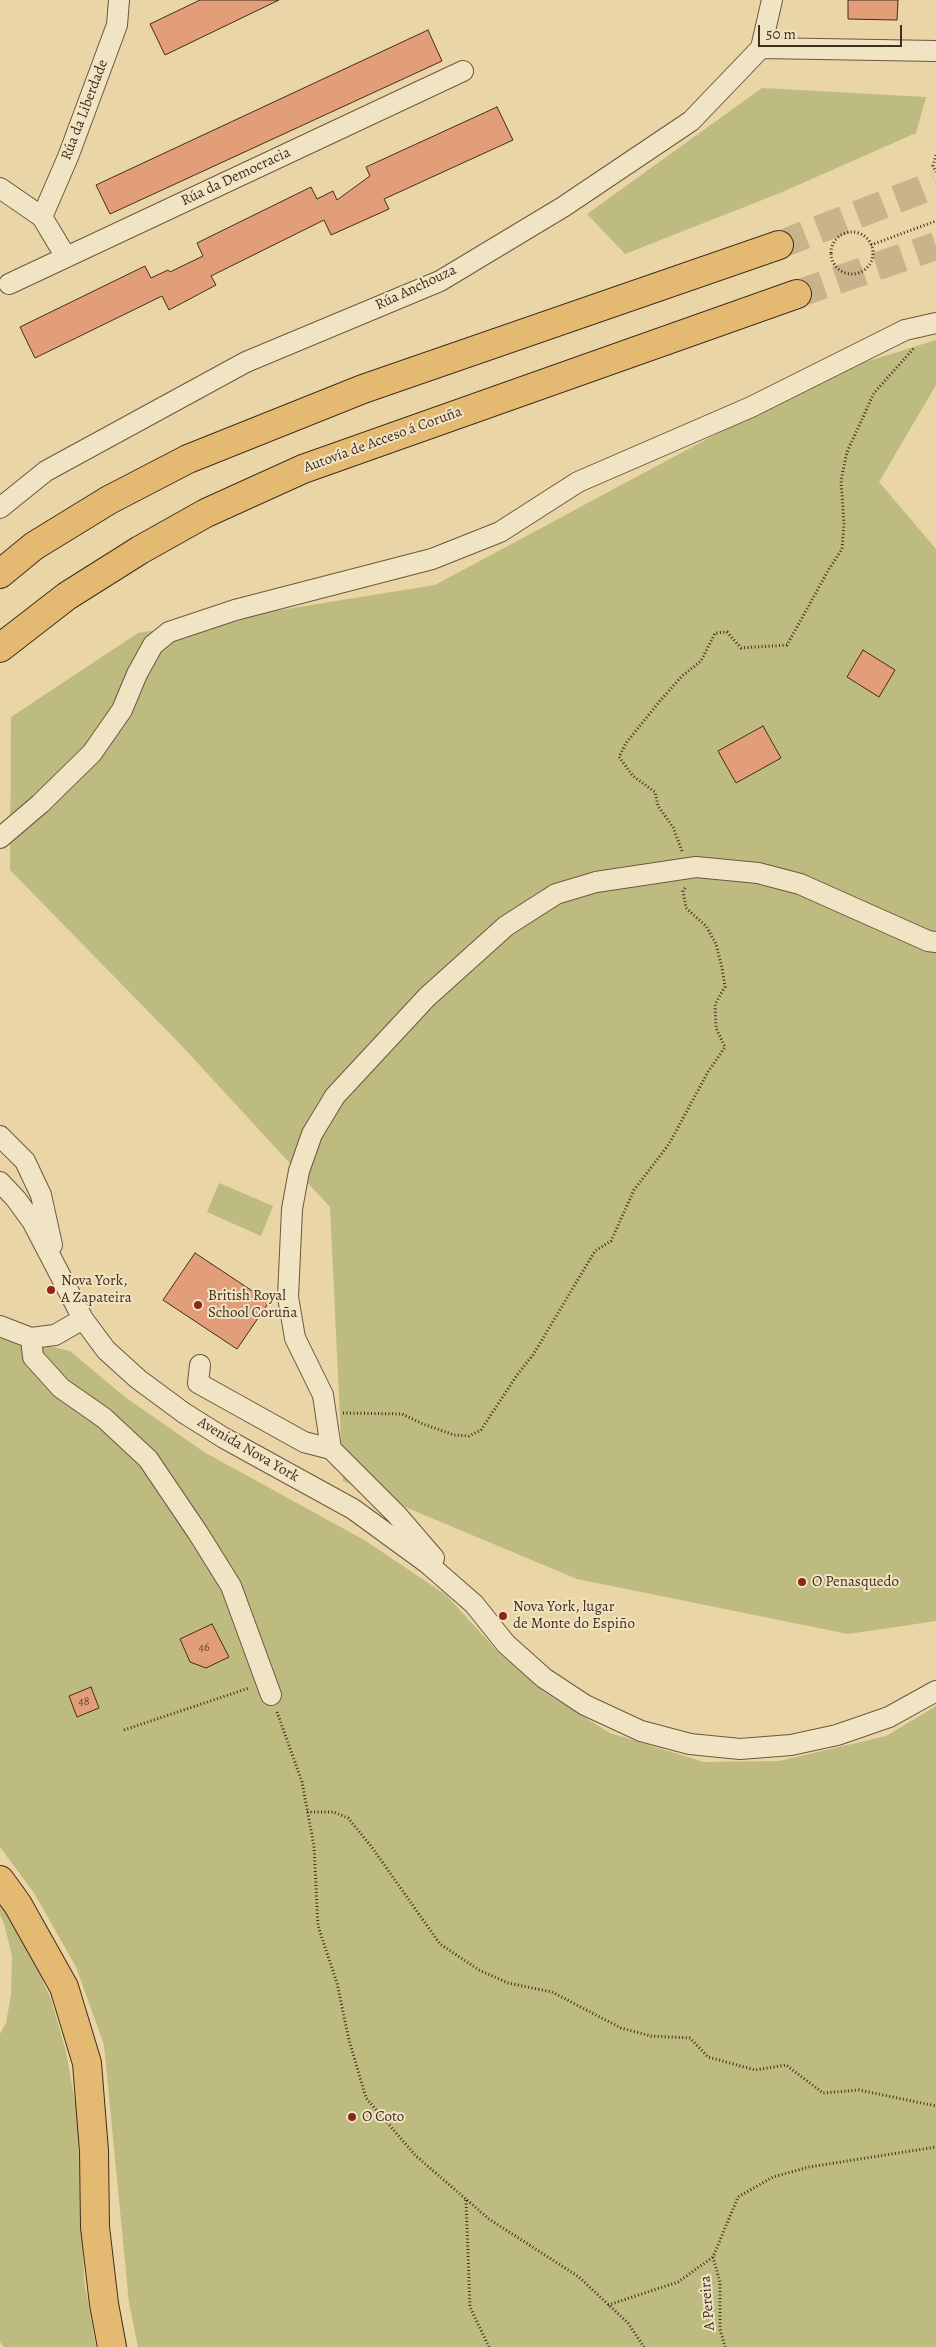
<!DOCTYPE html>
<meta charset="utf-8">
<style>
body{margin:0}
#map{position:relative;width:936px;height:2347px;overflow:hidden;background:#e9d5a5;font-family:Alegreya,serif}
canvas{display:block}
.scale{position:absolute;left:758px;top:25px;width:144px;height:22px;box-sizing:border-box;border:2px solid #432d1e;border-top:0;padding-left:6px;font-size:15px;line-height:18px;white-space:nowrap;color:#432d1e;-webkit-text-stroke:4px #f1e4c4;paint-order:stroke}
</style>
<div id="map">
<canvas width="936" height="2347"></canvas>
<div class="scale">50 m</div>
</div>
<script>
const g = document.querySelector('canvas').getContext('2d');
g.lineJoin = 'round';
function fillPath(path, color) { g.fillStyle = color; g.fill(path, 'evenodd'); }
const shape = rows => new Path2D(rows.map(r => 'M' + r).join(''));
function trace(path, color, width, dash) { g.strokeStyle = color; g.lineWidth = width; g.lineCap = dash ? 'butt' : 'round'; g.setLineDash(dash || []); g.stroke(path); }
function write(font, color, halo, rows, align = 'center') {
  g.font = font + ' Alegreya,serif'; g.lineWidth = 4; g.setLineDash([]); g.textBaseline = 'middle'; g.strokeStyle = halo; g.fillStyle = color; for (const [text, x, y, turn = 0] of rows) {
    g.save(); g.translate(x, y); g.rotate((+turn || 0) * Math.PI / 180); g.textAlign = isNaN(turn) ? turn : align; if (halo) g.strokeText(text, 0, 0); g.fillText(text, 0, 0); g.restore();
  }
}
const green = shape([
 [762,88,926,97,916,133,780,193,625,254,587,214],
 [936,340,936,385,879,482,936,549,936,1621,848,1634,577,1579,343,1481,330,1207,182,1046,10,870,11,717,138,633,435,585,830,373],
 [219,1183,273,1206,261,1236,207,1212],
 [0,1335,70,1351,125,1397,204,1452,366,1541,446,1595,500,1654,547,1694,610,1733,704,1762,779,1761,886,1736,936,1706,936,2347,138,2347,129,2303,104,2045,76,1967,34,1893,0,1847],
 [0,1906,9,1917,27,1947,51,1999,66,2051,77,2113,84,2279,96,2347,4,2347,0,2342,0,2034,6,2023,11,1995,12,1956,4,1923,0,1915]
]);
const building = shape([
 [200,0,279,0,165,55,150,24,200,0],
 [848,0,898,0,897,20,848,19,848,0],
 [428,30,442,61,110,214,96,185,428,30],
 [497,107,513,140,384,199,389,209,331,235,324,220,211,276,216,285,169,310,162,296,35,358,20,327,145,266,151,278,168,270,170,272,203,256,197,243,311,187,317,199,333,191,337,200,370,176,366,167,497,107],
 [863,650,895,670,879,697,847,677,863,650],
 [763,726,781,758,736,783,718,751,763,726],
 [195,1253,269,1302,237,1349,163,1300,195,1253],
 [212,1624,229,1657,206,1668,190,1662,180,1639,212,1624],
 [91,1687,99,1708,77,1717,69,1696,91,1687]
]);
const highwayTunnel = shape([
 [779,245,936,184],
 [797,294,936,246]
]);
const path = shape([
 [936,155,933,166,936,172],
 '831 253a21 21 0 1 1 42 0a21 21 0 1 1-42 0Z',
 [871,245,936,221],
 [682,851,673,827,658,806,655,792,633,776,619,757,626,743,660,701,682,676,701,661,715,633,727,632,741,648,787,645,829,569,842,549,844,524,841,480,847,452,874,393,914,348],
 [343,1413,402,1414,423,1424,454,1435,469,1436,481,1430,517,1375,533,1355,595,1251,611,1241,634,1190,669,1144,708,1072,725,1047,716,1028,715,1004,725,987,722,968,716,944,706,926,686,908,683,891,686,887],
 [277,1712,302,1782,314,1846,318,1926,337,1983,349,2040,366,2098,416,2156,489,2219,579,2277,628,2323,644,2347],
 [124,1730,249,1688],
 [307,1812,334,1812,348,1818,371,1846,440,1944,479,1970,508,1983,552,1992,621,2028,651,2036,690,2038,708,2057,755,2070,786,2065,823,2093,859,2090,936,2106],
 [466,2200,470,2307,489,2347],
 [713,2257,720,2282,720,2329,725,2347],
 [608,2305,678,2282,713,2257,738,2197,773,2177,809,2167,936,2147]
]);
const minor = shape([
 [761,48,936,51],
 [0,188,42,217,66,257],
 [42,217,68,157,117,25,119,0],
 [9,284,463,71],
 [0,508,46,471,246,362,440,281,563,207,691,121,761,48,772,0],
 [0,838,40,804,92,753,122,710,137,674,153,645,169,632,235,610,432,559,500,532,578,482,751,407,905,330,936,323],
 [0,1136,25,1161,41,1195,52,1245],
 [0,1182,16,1199,32,1221,83,1319,106,1350,138,1379,184,1413,224,1438,353,1509,427,1563,474,1604,506,1644,544,1678,585,1705,641,1731,690,1744,740,1749,791,1745,837,1735,889,1717,936,1691],
 [0,1326,31,1338,55,1335,83,1319],
 [31,1338,33,1357,61,1388,104,1418,148,1459,198,1533,231,1586,271,1695],
 [200,1365,198,1383,304,1442,331,1449],
 [331,1449,323,1395,295,1338,288,1297,292,1209,299,1171,312,1134,335,1096,427,997,506,926,556,894,596,882,696,867,758,873,800,884,928,941,936,942],
 [331,1449,397,1515,434,1558]
]);
const highway = shape([
 [0,574,34,546,109,500,188,459,363,389,779,245],
 [0,648,67,596,140,550,206,513,303,469,797,294],
 [0,1880,18,1905,64,1987,87,2063,94,2151,95,2227,104,2304,112,2347]
]);
const markers = [
 [51,1290,5,"#8f2418"],
 [198,1305,5,"#8f2418"],
 [802,1582,5,"#8f2418"],
 [503,1616,5,"#8f2418"],
 [352,2117,5,"#8f2418"]
];
const numberNames = [
 ["46",204,1648],
 ["48",84,1702]
];
const streetNames = [
 ["Rúa da Liberdade",85,110,-69],
 ["Rúa da Democracia",236,177,-25],
 ["Rúa Anchouza",416,288,-25],
 ["Autovía de Acceso á Coruña",383,440,-20],
 ["Avenida Nova York",248,1450,30],
 ["A Pereira",708,2303,-95]
];
const poiNames = [
 ["Nova York,",61,1281],
 ["A Zapateira",61,1298],
 ["British Royal",208,1296],
 ["School Coruña",208,1313],
 ["O Penasquedo",812,1582],
 ["Nova York, lugar",513,1607],
 ["de Monte do Espiño",513,1624],
 ["O Coto",362,2117]
];
fillPath(green, '#bebb81');
fillPath(building, '#e19e79');
trace(building, '#432d1e', 1);
trace(highwayTunnel, '#c8b38a', 28, [28, 14]);
trace(minor, '#6c5740', 22);
trace(highway, '#432d1e', 30);
trace(path, '#432d1e', 3, [1, 2.5]);
trace(minor, '#f1e4c4', 20);
trace(highway, '#e4ba72', 28);
for (const [x, y, r, color] of markers) { const dot = new Path2D(); dot.arc(x, y, r, 0, 2 * Math.PI); g.fillStyle = color; g.fill(dot); trace(dot, '#f1e4c4', 2); }
write('12px', '#6a4935', null, numberNames);
write('15px', '#432d1e', '#f1e4c4', streetNames);
write('15px', '#432d1e', '#f1e4c4', poiNames, 'left');
</script>
